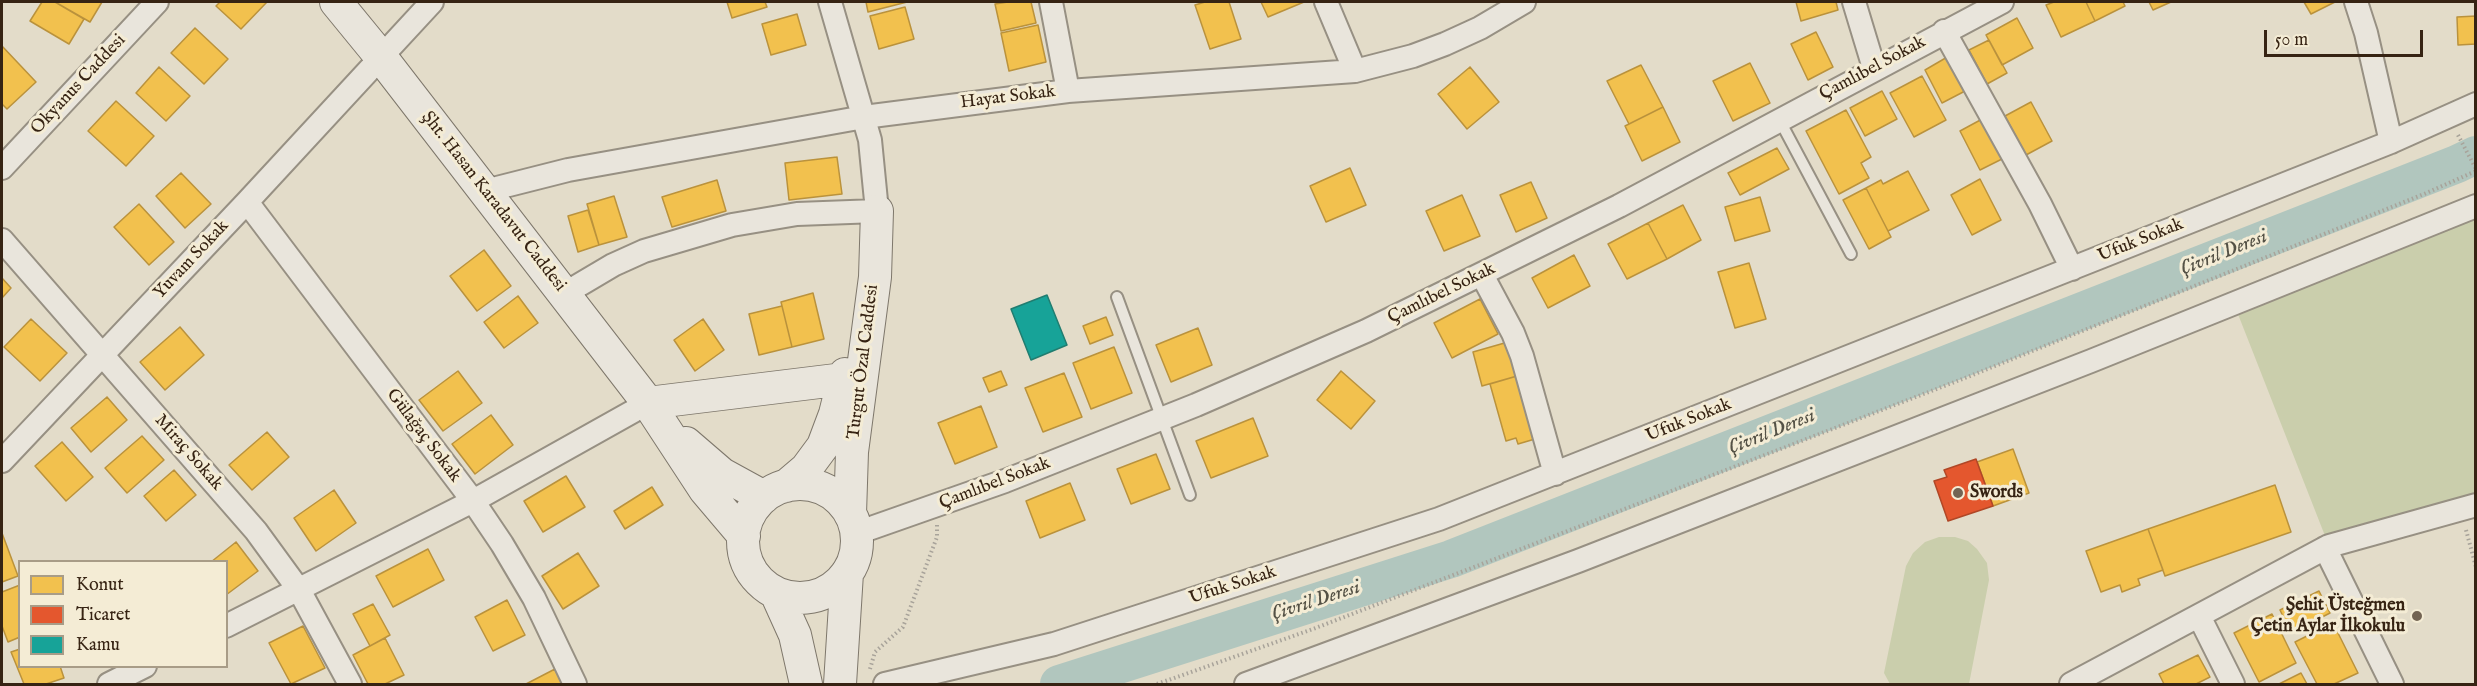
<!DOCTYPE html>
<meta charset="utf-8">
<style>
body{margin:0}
#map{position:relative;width:2477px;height:686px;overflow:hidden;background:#e3dcc9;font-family:"IM FELL English",serif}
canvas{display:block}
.frame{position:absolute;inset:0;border:3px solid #362313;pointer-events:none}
.legend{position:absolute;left:18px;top:560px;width:210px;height:108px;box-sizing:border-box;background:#f4ecd5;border:2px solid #a89c87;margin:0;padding:8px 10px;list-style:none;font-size:18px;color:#362313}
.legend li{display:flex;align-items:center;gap:12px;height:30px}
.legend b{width:30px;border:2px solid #a89c87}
.scale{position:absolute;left:2264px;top:30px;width:159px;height:27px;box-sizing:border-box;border:3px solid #362313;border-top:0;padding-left:8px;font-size:18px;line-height:21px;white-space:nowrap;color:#362313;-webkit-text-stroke:4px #f4ecd5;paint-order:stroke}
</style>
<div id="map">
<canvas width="2477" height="686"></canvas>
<div class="frame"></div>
<ul class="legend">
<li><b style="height:16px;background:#f2c14e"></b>Konut</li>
<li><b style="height:16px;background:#e4572e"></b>Ticaret</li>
<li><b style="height:16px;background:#17a398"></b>Kamu</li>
</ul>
<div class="scale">50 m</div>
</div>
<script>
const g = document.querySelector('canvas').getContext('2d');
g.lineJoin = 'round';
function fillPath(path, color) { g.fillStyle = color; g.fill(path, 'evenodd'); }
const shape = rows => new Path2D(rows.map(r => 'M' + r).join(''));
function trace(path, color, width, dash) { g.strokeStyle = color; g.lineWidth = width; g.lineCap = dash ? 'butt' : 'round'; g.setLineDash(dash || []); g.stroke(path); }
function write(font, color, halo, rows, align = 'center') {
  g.font = font + ' "IM FELL English",serif'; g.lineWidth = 6; g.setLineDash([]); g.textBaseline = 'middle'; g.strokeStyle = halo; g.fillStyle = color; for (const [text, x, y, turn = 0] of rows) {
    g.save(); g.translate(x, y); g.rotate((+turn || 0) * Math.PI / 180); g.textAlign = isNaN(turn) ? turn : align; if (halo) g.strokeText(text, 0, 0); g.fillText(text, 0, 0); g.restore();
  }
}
const green = shape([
 [2475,206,2475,505,2329,546,2234,304],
 [1939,537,1955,537,1968,541,1977,549,1987,563,1989,580,1969,684,1890,684,1884,673,1906,566,1913,553,1925,542]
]);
const homes = shape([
 [42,2,55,2,84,19,69,44,30,21,42,2],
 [55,2,102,2,90,22,55,2],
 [220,2,267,2,241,29,216,6,220,2],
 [727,2,765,2,767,7,732,18,727,2],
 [866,2,907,2,868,12,866,2],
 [1008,2,1031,2,1036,23,1001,31,995,4,1008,2],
 [1205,2,1229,2,1241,39,1210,49,1195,5,1205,2],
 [1261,2,1304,2,1268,17,1261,2],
 [1796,2,1836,2,1838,10,1801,21,1796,2],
 [2054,2,2086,2,2095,21,2061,37,2046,5,2054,2],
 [2086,2,2123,2,2125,6,2095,21,2086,2],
 [2149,2,2171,2,2153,10,2149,2],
 [2304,2,2335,2,2311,14,2304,2],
 [905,7,914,39,879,49,870,16,905,7],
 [797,14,806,45,771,55,762,24,797,14],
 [2476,16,2476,44,2458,45,2457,17,2476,16],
 [2017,18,2033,48,2002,65,1986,35,2017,18],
 [1038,25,1046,62,1009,71,1001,33,1038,25],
 [195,28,228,59,204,84,171,53,195,28],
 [1816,32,1833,67,1808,80,1791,44,1816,32],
 [1989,40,2007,73,1987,84,1969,50,1989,40],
 [2,46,36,82,7,109,2,104,2,46],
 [1949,56,1967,90,1942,103,1925,70,1949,56],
 [1750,63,1770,103,1733,121,1713,81,1750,63],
 [1641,65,1663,107,1629,124,1607,81,1641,65],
 [159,67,190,96,166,121,136,93,159,67],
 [1470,67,1499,102,1467,129,1438,94,1470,67],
 [1922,76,1946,120,1914,137,1890,93,1922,76],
 [1882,91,1897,119,1865,136,1850,108,1882,91],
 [116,101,154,136,126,166,88,131,116,101],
 [2031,102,2052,141,2026,155,2005,116,2031,102],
 [1663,107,1680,142,1642,161,1625,126,1663,107],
 [1846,110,1871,157,1861,163,1869,178,1839,194,1806,131,1846,110],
 [1984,118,2004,158,1980,170,1960,131,1984,118],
 [1777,148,1789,169,1740,195,1728,173,1777,148],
 [837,157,842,194,789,200,785,163,837,157],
 [1350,168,1366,205,1326,222,1310,186,1350,168],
 [1908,171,1929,210,1888,231,1866,188,1881,180,1883,184,1908,171],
 [181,173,211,204,185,228,156,196,181,173],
 [1980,179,2001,220,1972,235,1951,195,1980,179],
 [717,180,726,211,672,227,662,197,717,180],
 [1531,182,1547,218,1516,232,1500,195,1531,182],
 [1866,188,1891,237,1869,249,1843,200,1866,188],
 [1462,195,1480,236,1444,251,1426,211,1462,195],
 [614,196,627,237,599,245,587,204,614,196],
 [1760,197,1770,231,1735,241,1725,207,1760,197],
 [139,204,174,242,149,265,114,227,139,204],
 [1683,205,1701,240,1667,259,1648,223,1683,205],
 [588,210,599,245,578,252,568,216,588,210],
 [1648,223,1667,259,1627,279,1608,244,1648,223],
 [484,250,511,286,477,311,450,276,484,250],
 [1574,255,1590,286,1548,308,1532,278,1574,255],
 [1749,263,1766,319,1735,328,1718,272,1749,263],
 [2,278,11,288,2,298,2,278],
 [813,293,824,339,792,347,781,302,813,293],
 [518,296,538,323,504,348,484,322,518,296],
 [1480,299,1498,334,1452,358,1434,323,1480,299],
 [782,306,792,347,759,355,749,314,782,306],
 [1106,317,1113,335,1090,344,1083,326,1106,317],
 [31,319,67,353,40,381,4,347,31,319],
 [703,319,724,350,695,371,674,340,703,319],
 [180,327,204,355,165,390,140,362,180,327],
 [1198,328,1212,365,1171,382,1156,345,1198,328],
 [1508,342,1517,376,1482,386,1473,352,1508,342],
 [1114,347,1132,393,1091,409,1073,363,1114,347],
 [458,371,482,403,443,431,419,400,458,371],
 [1001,371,1007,385,989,392,983,378,1001,371],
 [1341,371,1375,401,1351,429,1317,400,1341,371],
 [1064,373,1082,417,1043,432,1025,388,1064,373],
 [1517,376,1535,439,1518,444,1516,438,1506,441,1490,384,1517,376],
 [107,397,127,420,91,452,71,428,107,397],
 [981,406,997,447,955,464,938,423,981,406],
 [491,415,513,445,475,474,452,444,491,415],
 [1253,418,1268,456,1211,478,1196,441,1253,418],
 [267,432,289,457,252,490,229,465,267,432],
 [142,436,164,460,127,493,105,468,142,436],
 [62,442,93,477,66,501,35,466,62,442],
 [2013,449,2029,493,1993,506,1977,462,2013,449],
 [1156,454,1170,489,1131,504,1117,469,1156,454],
 [174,470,196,495,166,521,144,496,174,470],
 [566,476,585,507,543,532,524,501,566,476],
 [1070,483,1085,520,1040,538,1026,501,1070,483],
 [2275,485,2291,532,2165,576,2148,529,2275,485],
 [652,487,663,505,625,529,614,511,652,487],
 [334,490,356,523,316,551,294,518,334,490],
 [2148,529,2163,570,2138,579,2140,585,2122,592,2120,585,2101,592,2086,551,2148,529],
 [2,533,18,576,2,582,2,533],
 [236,542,258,571,226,595,226,562,211,562,236,542],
 [428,549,444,580,393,607,376,576,428,549],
 [578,553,599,586,563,609,542,576,578,553],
 [20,585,20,637,8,642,2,626,2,592,20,585],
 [2319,591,2330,613,2291,633,2280,610,2319,591],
 [507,600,525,635,493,651,475,617,507,600],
 [373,604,390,635,370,646,353,614,373,604],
 [2272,614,2296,663,2259,682,2234,633,2272,614],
 [2333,623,2358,673,2334,684,2317,684,2295,642,2333,623],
 [303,626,325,668,291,684,269,643,303,626],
 [385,638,404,675,385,684,368,684,353,655,385,638],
 [20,649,20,666,60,666,64,678,46,684,24,684,11,652,20,649],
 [2198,655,2210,677,2196,684,2164,684,2159,674,2198,655],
 [555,669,563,684,526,684,555,669],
 [2301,673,2307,684,2279,684,2301,673]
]);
const shops = shape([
 [1976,459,1993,506,1948,521,1934,481,1947,477,1944,470,1976,459]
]);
const public = shape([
 [1047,295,1067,345,1031,360,1011,309,1047,295]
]);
const river = shape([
 [1059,684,1451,559,2457,164,2476,155]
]);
const path = shape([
 [2458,135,2476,169],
 [2466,530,2476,567],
 [870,669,875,652,903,627,937,537,937,525],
 [1157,684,1313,629,1965,378,2424,194,2476,171]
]);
const lane = shape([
 [1779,119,1851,254],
 [1117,297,1190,495]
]);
const street = shape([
 [1051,2,1068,91],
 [1326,2,1355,71],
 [1854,2,1874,68],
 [2356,2,2366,33,2391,142],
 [1944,31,2040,204,2072,269],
 [2,168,157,2],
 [485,191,568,170,864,117,1068,91,1355,71,1413,56,1445,44,1480,28,1524,2],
 [247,202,473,501,502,544,534,598,575,684],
 [2,240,256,531,299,590,350,684],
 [1482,275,1513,333,1522,356,1555,474],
 [564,294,613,265,644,251,732,225,797,214,877,211,870,140,830,2],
 [2,461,247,202,432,2],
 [857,533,1005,481,1196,405,1366,331,1619,206,2002,2],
 [2325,548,2392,684],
 [2199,616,2233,684],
 [226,626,473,501,648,403],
 [109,684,145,666],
 [885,684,1054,644,1439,519,2391,142,2476,104],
 [1246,684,1578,561,2091,361,2476,206],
 [2071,684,2329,546,2476,505]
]);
const secondary = shape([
 [336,2,381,57,648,403,705,490,744,536],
 [648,403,844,379],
 [686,443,722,474,764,497],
 '743 541a57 57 0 1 1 114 0a57 57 0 1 1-114 0Z',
 [786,486,806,469,823,446,835,414,845,374],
 [850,514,852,452,875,277,877,211],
 [776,593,795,635,806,684],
 [840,684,847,573]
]);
const markers = [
 [1958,493,6,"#736453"],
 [2417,616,6,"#736453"]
];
const streetNames = [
 ["Çamlıbel Sokak",1873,69,-28],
 ["Okyanus Caddesi",79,85,-47],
 ["Hayat Sokak",1008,98,-7],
 ["Şht. Hasan Karadavut Caddesi",493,202,52],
 ["Ufuk Sokak",2141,241,-22],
 ["Yuvam Sokak",192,260,-47],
 ["Çamlıbel Sokak",1442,294,-26],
 ["Turgut Özal Caddesi",864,362,-83],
 ["Ufuk Sokak",1689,421,-22],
 ["Gülağaç Sokak",423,436,53],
 ["Miraç Sokak",188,453,49],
 ["Çamlıbel Sokak",995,484,-21],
 ["Ufuk Sokak",1233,586,-18]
];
const poiNames = [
 ["Swords",1970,493],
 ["Şehit Üsteğmen",2405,606,"right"],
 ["Çetin Aylar İlkokulu",2405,627,"right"]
];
const waterNames = [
 ["Çivril Deresi",2224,254,-22],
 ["Çivril Deresi",1772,433,-22],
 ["Çivril Deresi",1316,602,-18]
];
fillPath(green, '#caceac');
fillPath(homes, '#f2c14e');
trace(homes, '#ba923c', 1.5);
fillPath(shops, '#e4572e');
trace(shops, '#b04726', 1.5);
fillPath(public, '#17a398');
trace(public, '#207d70', 1.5);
trace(river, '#b1c6be', 38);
trace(lane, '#979083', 14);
trace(street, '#979083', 26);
trace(secondary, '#7e776b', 34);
trace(path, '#a8a39a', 4, [1.5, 3]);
trace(lane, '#e9e5dc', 10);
trace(street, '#e9e5dc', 22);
trace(secondary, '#e9e5dc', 32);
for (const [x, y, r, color] of markers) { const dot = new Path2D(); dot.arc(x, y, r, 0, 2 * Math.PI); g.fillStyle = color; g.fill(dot); trace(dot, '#f4ecd5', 2); }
write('18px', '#362313', '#f4ecd5', streetNames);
write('bold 18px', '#362313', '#f4ecd5', poiNames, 'left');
write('italic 20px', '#545145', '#f4ecd5', waterNames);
</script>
